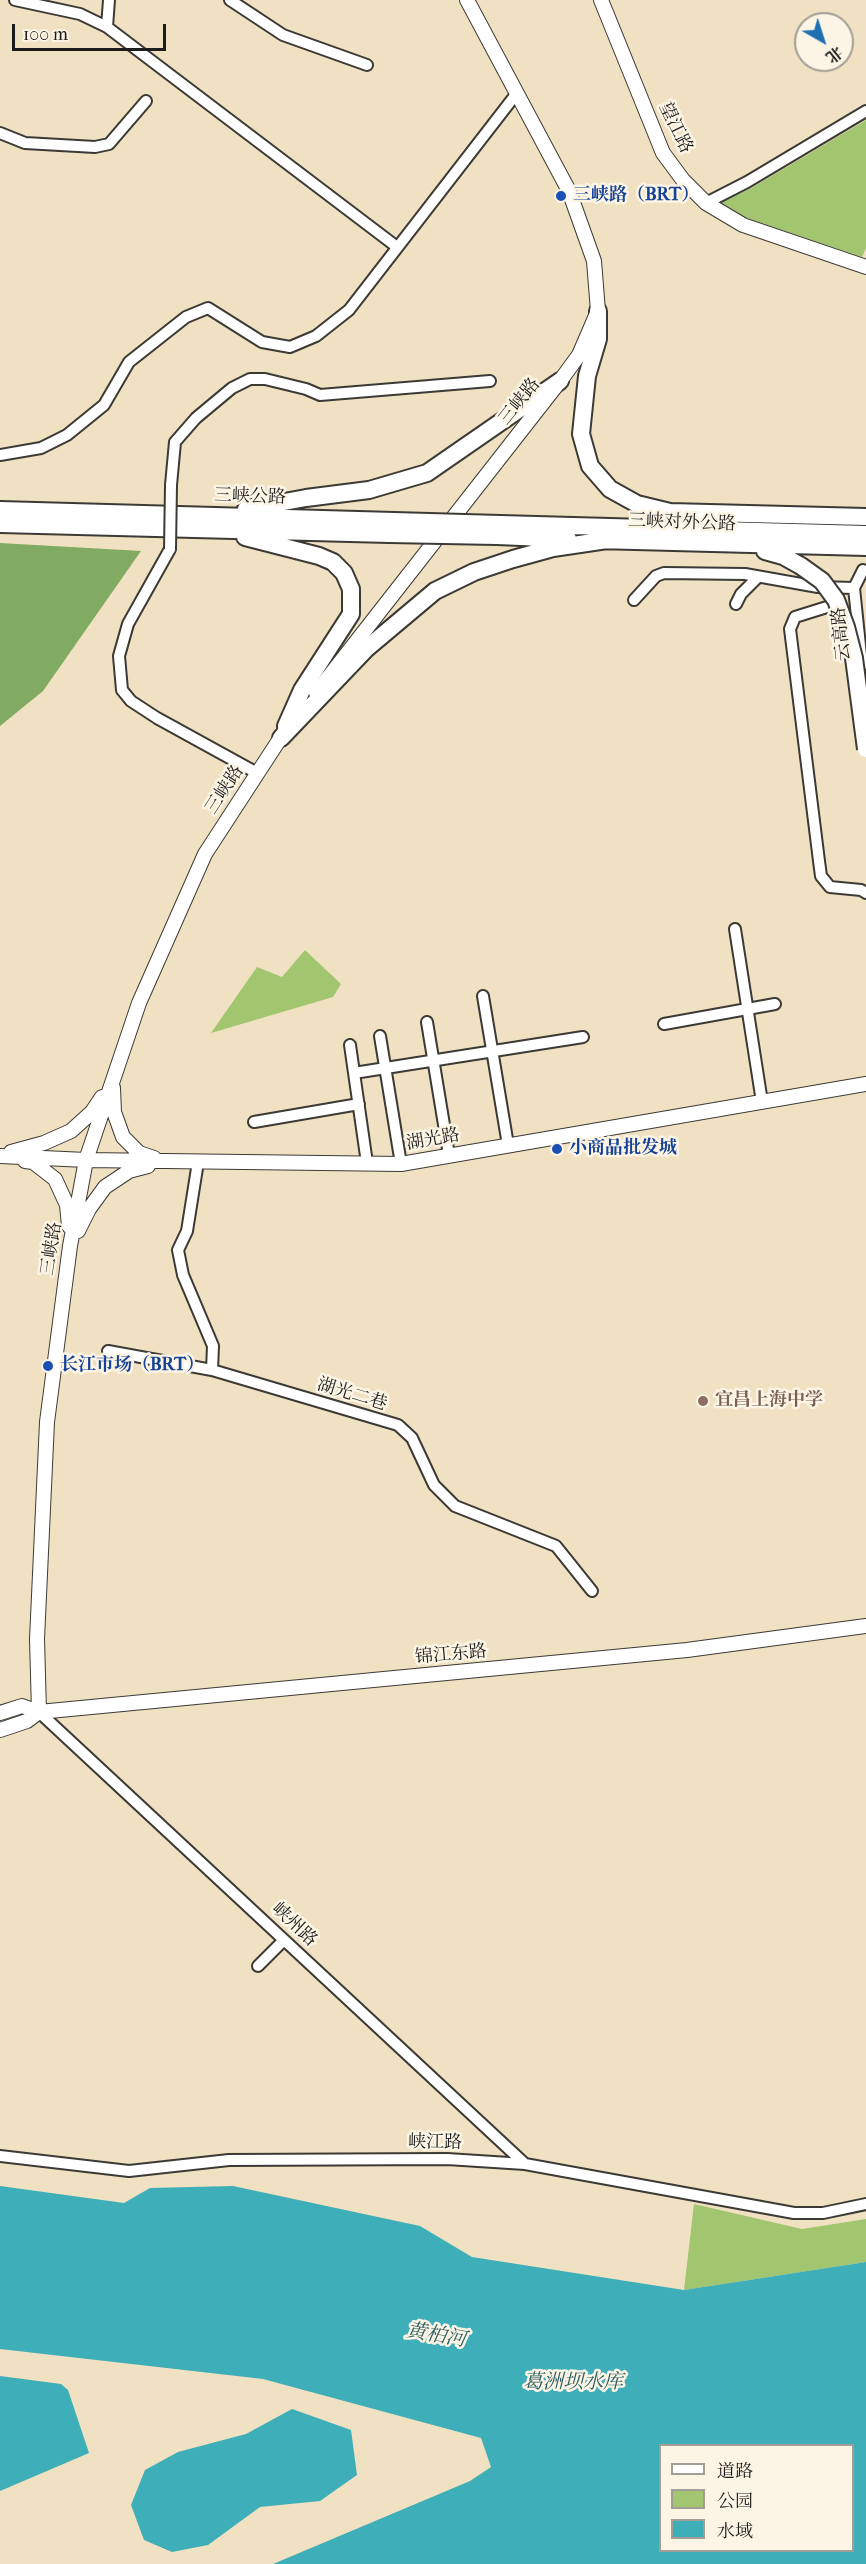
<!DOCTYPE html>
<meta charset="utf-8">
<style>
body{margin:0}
#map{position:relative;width:866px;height:2564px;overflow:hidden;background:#f0e1c2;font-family:"IM FELL French Canon","Noto Serif SC",serif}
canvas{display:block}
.legend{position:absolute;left:659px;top:2444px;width:195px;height:108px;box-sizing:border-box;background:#fcf5e5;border:2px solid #a29e95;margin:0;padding:8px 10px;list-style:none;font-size:18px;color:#1c1c1c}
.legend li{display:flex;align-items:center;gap:12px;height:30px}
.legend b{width:30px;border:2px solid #a29e95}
.north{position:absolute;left:794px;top:12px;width:60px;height:60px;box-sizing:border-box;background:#fcf5e5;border:2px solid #a29e95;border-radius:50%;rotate:141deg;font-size:16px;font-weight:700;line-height:24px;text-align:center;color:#1c1c1c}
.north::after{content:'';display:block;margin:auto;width:21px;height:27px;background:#1f6fb2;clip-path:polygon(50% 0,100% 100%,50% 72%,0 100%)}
.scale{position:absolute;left:12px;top:24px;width:154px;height:27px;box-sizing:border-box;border:3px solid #1c1c1c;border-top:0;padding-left:8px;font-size:18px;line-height:21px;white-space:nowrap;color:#1c1c1c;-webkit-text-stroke:4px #fcf5e5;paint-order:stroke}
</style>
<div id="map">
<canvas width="866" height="2564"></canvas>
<ul class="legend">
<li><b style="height:8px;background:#fff"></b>道路</li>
<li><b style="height:16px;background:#a2c56f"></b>公园</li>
<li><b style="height:16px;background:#3eaeb9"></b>水域</li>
</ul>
<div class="north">北</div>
<div class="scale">100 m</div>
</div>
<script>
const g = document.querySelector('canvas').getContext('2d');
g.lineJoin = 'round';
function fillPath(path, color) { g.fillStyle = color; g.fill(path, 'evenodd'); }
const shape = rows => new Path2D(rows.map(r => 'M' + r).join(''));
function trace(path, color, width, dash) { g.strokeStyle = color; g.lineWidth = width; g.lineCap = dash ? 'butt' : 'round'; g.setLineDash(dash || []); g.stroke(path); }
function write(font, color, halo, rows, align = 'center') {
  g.font = font + ' "IM FELL French Canon","Noto Serif SC",serif'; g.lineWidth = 5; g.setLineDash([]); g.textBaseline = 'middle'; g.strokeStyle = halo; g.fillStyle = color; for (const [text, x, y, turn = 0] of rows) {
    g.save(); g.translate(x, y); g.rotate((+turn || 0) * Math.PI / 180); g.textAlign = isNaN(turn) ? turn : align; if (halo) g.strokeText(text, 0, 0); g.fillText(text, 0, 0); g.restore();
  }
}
const green = shape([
 [866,120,866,248,862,257,717,208,716,204,748,190],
 [305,950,341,984,333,997,211,1033,257,967,282,977],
 [694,2204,802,2229,866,2219,866,2262,684,2290]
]);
const forest = shape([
 [0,543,141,551,43,691,0,726]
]);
const water = shape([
 [0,2186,124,2203,150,2188,233,2186,420,2226,472,2257,684,2290,866,2262,866,2564,273,2564,470,2481,491,2467,481,2438,263,2379,0,2349],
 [660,2446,852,2446,852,2550,660,2550],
 [0,2376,61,2384,68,2390,89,2453,0,2491],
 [292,2409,351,2430,357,2475,320,2501,260,2507,208,2545,172,2552,144,2540,131,2505,145,2470,178,2452,246,2434]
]);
const minor = shape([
 [15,0,80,14,107,27,397,247],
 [230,0,283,35,367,65],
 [107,27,109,0],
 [0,133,25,143,95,147,109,144,146,101],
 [706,203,747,182,866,111],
 [0,455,41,448,67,435,104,405,129,362,186,317,208,308,262,342,290,347,316,336,349,310,517,93],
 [171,485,175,442,196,418,232,388,250,379,265,379,306,389,320,395,490,381],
 [170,549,128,624,119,656,122,690,131,701,157,718,257,773],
 [634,600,656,576,664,573,745,574,818,587,854,588],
 [736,604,741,594,758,577],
 [827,607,795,617,790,629,819,861,821,876,830,887,861,890,866,893],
 [862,665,854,588,863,570],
 [735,929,762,1102],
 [483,996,508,1145],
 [427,1022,449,1155],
 [664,1024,775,1004],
 [380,1036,401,1164],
 [350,1045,367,1163],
 [354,1073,583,1037],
 [254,1122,359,1104],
 [198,1162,187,1231,178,1250,183,1275,213,1346,212,1370],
 [108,1351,212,1370,398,1425,412,1438,434,1485,455,1506,556,1546,592,1591],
 [39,1712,525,2164],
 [258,1966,284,1940],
 [0,2156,129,2171,229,2160,447,2159,525,2164,794,2213,823,2213,866,2204]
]);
const major = shape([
 [601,0,663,153,683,180,706,203,743,225,866,267],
 [316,693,560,381,579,355,598,311,594,261,569,191,467,0],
 [113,1088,114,1112,123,1137,139,1153,154,1158],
 [11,1152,44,1143,71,1131,92,1112,102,1097],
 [0,1156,86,1160,401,1164,866,1084],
 [25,1161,33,1162,55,1179,67,1205,69,1226],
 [78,1231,89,1209,105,1187,129,1171,148,1166],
 [39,1712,37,1639,47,1422,70,1246,86,1160,139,1003,205,854,285,731],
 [0,1713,22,1706,39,1712,687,1650,866,1626],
 [0,1730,27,1721,39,1712]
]);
const highway = shape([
 [598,311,598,339,587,376,581,434,590,466,610,489,637,504,670,512,866,517],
 [246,509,306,498,369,490,427,473,560,381],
 [0,510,394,521],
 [0,524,389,534],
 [500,524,866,534],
 [497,536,568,539],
 [245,537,319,556,333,562,344,573,351,589,351,614,302,690,286,726],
 [597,540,866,547],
 [765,551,783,556,801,566],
 [281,738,366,649,435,591,474,572,513,559,553,548,607,540]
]);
const minorBridge = shape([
 [170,549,171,485]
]);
const highwayBridge = shape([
 [394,521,500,524],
 [389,534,497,536],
 [801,566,822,581,836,600,846,627,854,658,866,749]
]);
const markers = [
 [561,196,6,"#1a4fb4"],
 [557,1149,6,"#1a4fb4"],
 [48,1366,6,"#1a4fb4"],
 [703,1401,6,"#8d6e63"]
];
const streetNames = [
 ["望江路",675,128,64],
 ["三峡路",520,402,-51],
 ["三峡公路",250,497,2],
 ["三峡对外公路",682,523,2],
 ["云高路",842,634,-96],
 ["三峡路",225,790,-57],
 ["湖光路",433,1140,-10],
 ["三峡路",52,1249,-81],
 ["湖光二巷",352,1395,17],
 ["锦江东路",451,1655,-5],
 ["峡州路",294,1925,43],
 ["峡江路",435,2143,1]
];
const transitNames = [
 ["三峡路（BRT）",573,196],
 ["小商品批发城",569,1149],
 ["长江市场（BRT）",60,1366]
];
const educationNames = [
 ["宜昌上海中学",715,1401]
];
const waterNames = [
 ["黄柏河",436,2336,10],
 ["葛洲坝水库",573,2383]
];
fillPath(green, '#a2c56f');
fillPath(forest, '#81aa62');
fillPath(water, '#3eaeb9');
trace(minor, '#3c3a35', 14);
trace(major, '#3c3a35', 16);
trace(highway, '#3c3a35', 20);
trace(minor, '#fff', 10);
trace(major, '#fff', 14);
trace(highway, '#fff', 16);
trace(minorBridge, '#3c3a35', 14, []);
trace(highwayBridge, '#3c3a35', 20, []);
trace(minorBridge, '#fff', 10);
trace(highwayBridge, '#fff', 16);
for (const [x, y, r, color] of markers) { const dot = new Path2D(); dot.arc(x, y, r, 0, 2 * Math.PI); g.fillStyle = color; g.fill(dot); trace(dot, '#fcf5e5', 2); }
write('18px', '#1c1c1c', '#fcf5e5', streetNames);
write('bold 18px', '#164399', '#fcf5e5', transitNames, 'left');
write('bold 18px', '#785e54', '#fcf5e5', educationNames, 'left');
write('italic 20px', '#2b5e63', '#fcf5e5', waterNames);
</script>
